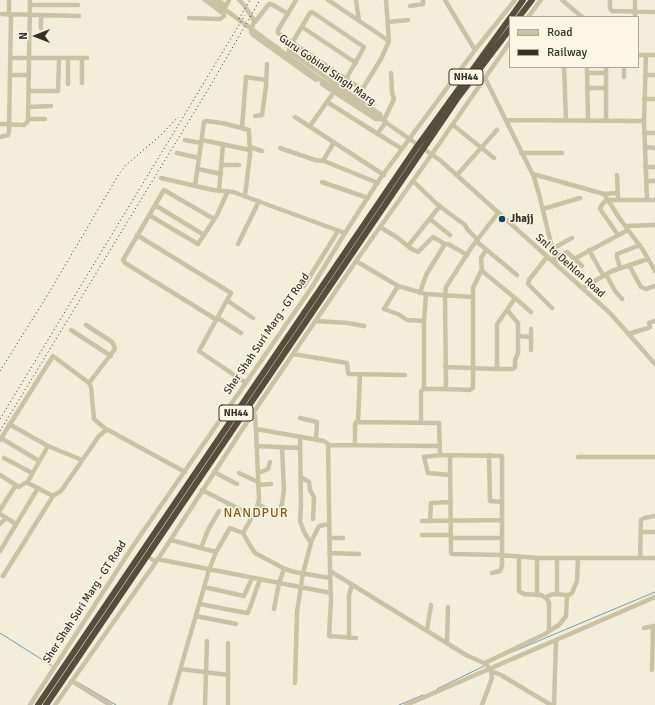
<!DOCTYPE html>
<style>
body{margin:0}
#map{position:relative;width:655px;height:705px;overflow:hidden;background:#f2eed9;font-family:Signika,sans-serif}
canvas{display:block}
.legend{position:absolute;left:509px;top:16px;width:130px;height:52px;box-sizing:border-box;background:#faf7e6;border:1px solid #aca799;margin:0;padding:5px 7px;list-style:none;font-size:12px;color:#363026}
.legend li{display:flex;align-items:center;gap:8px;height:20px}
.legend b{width:20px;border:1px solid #aca799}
.north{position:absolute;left:16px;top:16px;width:40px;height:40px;-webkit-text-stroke:3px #faf7e6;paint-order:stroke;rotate:270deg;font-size:11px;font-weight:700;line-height:16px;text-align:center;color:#363026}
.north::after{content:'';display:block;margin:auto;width:14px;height:18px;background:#363026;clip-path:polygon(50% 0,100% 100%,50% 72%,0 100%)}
</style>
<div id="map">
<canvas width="655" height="705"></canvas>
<ul class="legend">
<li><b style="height:5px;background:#cac2a5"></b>Road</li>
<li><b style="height:5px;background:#363026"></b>Railway</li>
</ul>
<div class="north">N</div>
</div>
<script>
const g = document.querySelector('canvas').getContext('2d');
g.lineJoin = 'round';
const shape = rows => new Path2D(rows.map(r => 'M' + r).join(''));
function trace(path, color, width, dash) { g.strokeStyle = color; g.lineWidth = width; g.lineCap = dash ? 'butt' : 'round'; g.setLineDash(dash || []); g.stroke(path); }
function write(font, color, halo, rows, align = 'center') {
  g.font = font + ' Signika,sans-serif'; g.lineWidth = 3; g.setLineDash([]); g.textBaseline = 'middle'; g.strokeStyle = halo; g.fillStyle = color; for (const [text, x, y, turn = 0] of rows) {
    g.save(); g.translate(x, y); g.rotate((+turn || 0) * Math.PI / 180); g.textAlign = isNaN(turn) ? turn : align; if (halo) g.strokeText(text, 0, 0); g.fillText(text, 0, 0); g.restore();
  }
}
const stream = shape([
 [0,633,52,666],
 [512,652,655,592],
 [79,683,116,705],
 [437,689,484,666],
 [399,705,423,695]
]);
const minor = shape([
 [9,0,9,15],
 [212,0,321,80,381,119,441,161,610,313,655,364],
 [218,0,226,6,229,0],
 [239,0,244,5,255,22,269,4,273,5,288,14],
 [296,0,278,30,278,33,360,88,363,88,381,59,389,41,328,0],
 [356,0,359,21],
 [386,0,389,41],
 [445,0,475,50],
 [562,0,582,17],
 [610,0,610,8,612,11,655,12],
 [635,0,635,17],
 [30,5,78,5],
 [410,6,423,4,423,0],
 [0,14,79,16],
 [41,15,41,28],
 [528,17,541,0],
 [189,18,220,19,224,16,224,14,205,0],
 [254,21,251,32,253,35,316,80],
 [388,22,408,20],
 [302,27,356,63],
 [638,55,655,55],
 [646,55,644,121,647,200],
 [10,58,87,58],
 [68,59,68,84],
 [82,59,82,83],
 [564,67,566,121],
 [587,67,588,121],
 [606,67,606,121],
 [624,67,624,77],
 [588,73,606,73],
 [10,75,29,75],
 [645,75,655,75],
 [485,78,534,177,539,194,556,264],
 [322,84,376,119,381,119,380,114,341,88,289,51,289,48,310,13,312,12,364,47,363,49,341,88],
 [588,88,606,88],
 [29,91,58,91,59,59],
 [644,99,655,99],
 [327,102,402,149],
 [28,107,51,106],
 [255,116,262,115,266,86,267,64],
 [295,117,384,175],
 [28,119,45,119],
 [384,120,394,99,392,93,391,73],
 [506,120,644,121],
 [0,124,24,125,28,121,30,0],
 [453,125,494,158],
 [310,126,334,92],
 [242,128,246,77,266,80],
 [644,133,655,133],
 [377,134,386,122],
 [0,137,8,135,9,132,11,15],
 [185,140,201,143],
 [202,140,250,150],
 [250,147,262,151],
 [645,147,655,148],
 [280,148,315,160,324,161,378,183],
 [177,153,199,158],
 [521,153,562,153],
 [323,161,334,142],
 [222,165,239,165],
 [645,167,655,167],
 [198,169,221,174],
 [533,174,604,194,620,219,643,250,655,271],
 [457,175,497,130],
 [617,175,618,200],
 [161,178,213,190,233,192,345,233],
 [413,181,438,205,465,225,468,230,478,240],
 [646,181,655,181],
 [322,182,368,198],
 [195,186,204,122,206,121,222,123,249,130,250,155,245,196],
 [219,191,223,144],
 [604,194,618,193],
 [607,199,601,206,600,209,618,235],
 [608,200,655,200],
 [155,205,204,235],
 [543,209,580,198],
 [149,215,198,244,217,215,228,191],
 [214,219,164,190,123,260,125,263,217,320],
 [430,219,450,235],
 [625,226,655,225],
 [380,227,398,238,410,248,418,252,433,237,445,244],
 [137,235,231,293,199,351,246,383],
 [476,241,517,275],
 [238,244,259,201],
 [408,246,440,206],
 [552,249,572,238],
 [589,250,603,275],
 [547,257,529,280,528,284,552,308],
 [554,258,567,252,582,266],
 [574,259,628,230],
 [356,261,398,286,426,294,473,297,473,388,470,390,446,389],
 [629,265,641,287,646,289,655,286],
 [620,268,617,257,617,254,640,245],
 [606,274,615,291,622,299],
 [304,286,338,231],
 [398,286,384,309,398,314,407,320,424,321,426,294],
 [582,288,612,271,648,259],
 [420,293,426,275,445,244,448,244,467,255],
 [473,298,473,288,482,269],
 [515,298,531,312],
 [228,301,253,318],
 [218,318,241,333],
 [316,321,348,323,364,326],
 [86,325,112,342,114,346,115,349,89,383],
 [531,329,531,350],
 [71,330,111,356],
 [628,334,648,328,650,327,649,323,655,321],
 [518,336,531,337],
 [293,354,347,363,348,373,349,374,405,375],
 [445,367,495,369,513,369,515,367,515,360,518,353,518,323,507,310,515,298,482,271,481,258,486,250],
 [497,369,497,324,507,310],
 [424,389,446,389,445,296,446,287,471,248,498,213],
 [253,413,255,416,256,429,324,441,328,444,330,571,466,655,486,664,491,671,492,678,482,705],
 [300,418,317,422,316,440],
 [358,422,360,374],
 [421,423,421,391,424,389,424,321],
 [9,424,48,446,82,460],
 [300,437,301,505,300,521,304,532,311,543,303,573],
 [1,438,39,461],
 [0,440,53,356,89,383,91,387,94,419,107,430],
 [355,444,355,424,356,422,439,423,440,455],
 [328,445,440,446],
 [256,446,300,448],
 [450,455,451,553,452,554,501,555,537,558,655,558],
 [489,455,490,501,502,502,502,566,500,571,492,573],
 [578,457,655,457],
 [4,458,32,473],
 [214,472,237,484],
 [239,473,258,482],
 [258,473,268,469,270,462],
 [0,475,19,487,25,483,28,483,53,496],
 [450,475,428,473,424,457,440,455,502,456,502,502],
 [301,477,309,482,310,490,314,497,313,519],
 [27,483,48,446],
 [258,485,271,484],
 [202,490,253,516],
 [258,504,276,515,282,504,284,490,282,447],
 [0,510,16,485],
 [0,514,16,524],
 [422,521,502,520],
 [430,521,431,503,451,502],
 [0,524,6,518],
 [641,532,655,532],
 [243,533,256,510,259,500,256,429],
 [422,535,451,535],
 [329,538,343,538],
 [451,538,502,538],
 [171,540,216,552],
 [311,542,319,526,329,524],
 [201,548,208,530,219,511],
 [0,551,38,488],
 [329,553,359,554],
 [150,558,156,562],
 [557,558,557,594],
 [640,558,641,520,644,518,655,516],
 [157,559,331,593],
 [330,571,331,600,329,636,356,638],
 [3,576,53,496,61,491,99,436,106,430,108,430,185,472],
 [204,587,244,596,252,578],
 [537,595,537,558],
 [546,597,553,594,569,595,572,593,577,581,578,558],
 [200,604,236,611,248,613,260,579],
 [274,609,279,583,284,569],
 [196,616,236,624],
 [644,628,654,626],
 [427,630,431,605],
 [549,631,559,625,566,616,567,595],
 [349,638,349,595,352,585],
 [447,643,448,607],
 [485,663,547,633,549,631,549,603,547,599,541,595,524,594,519,591,519,557],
 [181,669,228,675],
 [652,670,653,626],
 [491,671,501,675,551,705],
 [72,681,110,705],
 [295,683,297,612,303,573],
 [30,705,133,546,312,287,345,233,379,180,475,50,515,0],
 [55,705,156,562,253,413,356,261,432,154,510,42],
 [170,705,209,570,216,552,230,528,243,533,251,547,255,553,285,569,294,572,330,578],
 [205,705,207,641],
 [228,705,228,643],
 [406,705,655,597],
 [554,705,556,640]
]);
const highway = shape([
 [511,17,523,0],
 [519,17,532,0],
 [38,705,416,148,510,18],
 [46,705,421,152,457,99,510,29]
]);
const rail = shape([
 [239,19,250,0],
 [0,371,47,296,119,174,126,165,161,135,178,117],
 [0,419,245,15],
 [0,431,209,88,260,0]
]);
const markers = [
 [502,219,4,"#1b4058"]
];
const shields = [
 [466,77,34],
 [236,413,34]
];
const shieldNames = [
 ["NH44",466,77],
 ["NH44",236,413]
];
const streetNames = [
 ["Guru Gobind Singh Marg",327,70,35],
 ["Snl to Dehlon Road",570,266,42],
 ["Sher Shah Suri Marg - GT Road",267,334,-56],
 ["Sher Shah Suri Marg - GT Road",85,602,-57]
];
const poiNames = [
 ["Jhajj",510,219]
];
const quarterNames = [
 ["NANDPUR",256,514]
];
trace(stream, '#789bb0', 1);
trace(minor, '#cac2a5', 4.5);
trace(highway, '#574d3d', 6);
trace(rail, '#363026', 1, [1, 3]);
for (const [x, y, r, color] of markers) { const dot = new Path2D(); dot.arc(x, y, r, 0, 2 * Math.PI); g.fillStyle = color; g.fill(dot); trace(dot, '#faf7e6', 1.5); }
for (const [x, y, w] of shields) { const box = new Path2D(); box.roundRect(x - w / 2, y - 8, w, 16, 3); g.fillStyle = '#faf7e6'; g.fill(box); trace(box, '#363026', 1); }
write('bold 10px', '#363026', null, shieldNames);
write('11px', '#363026', '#faf7e6', streetNames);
write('bold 11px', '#363026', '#faf7e6', poiNames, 'left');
g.letterSpacing = '1px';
write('13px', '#86581e', '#faf7e6', quarterNames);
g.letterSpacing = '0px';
</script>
